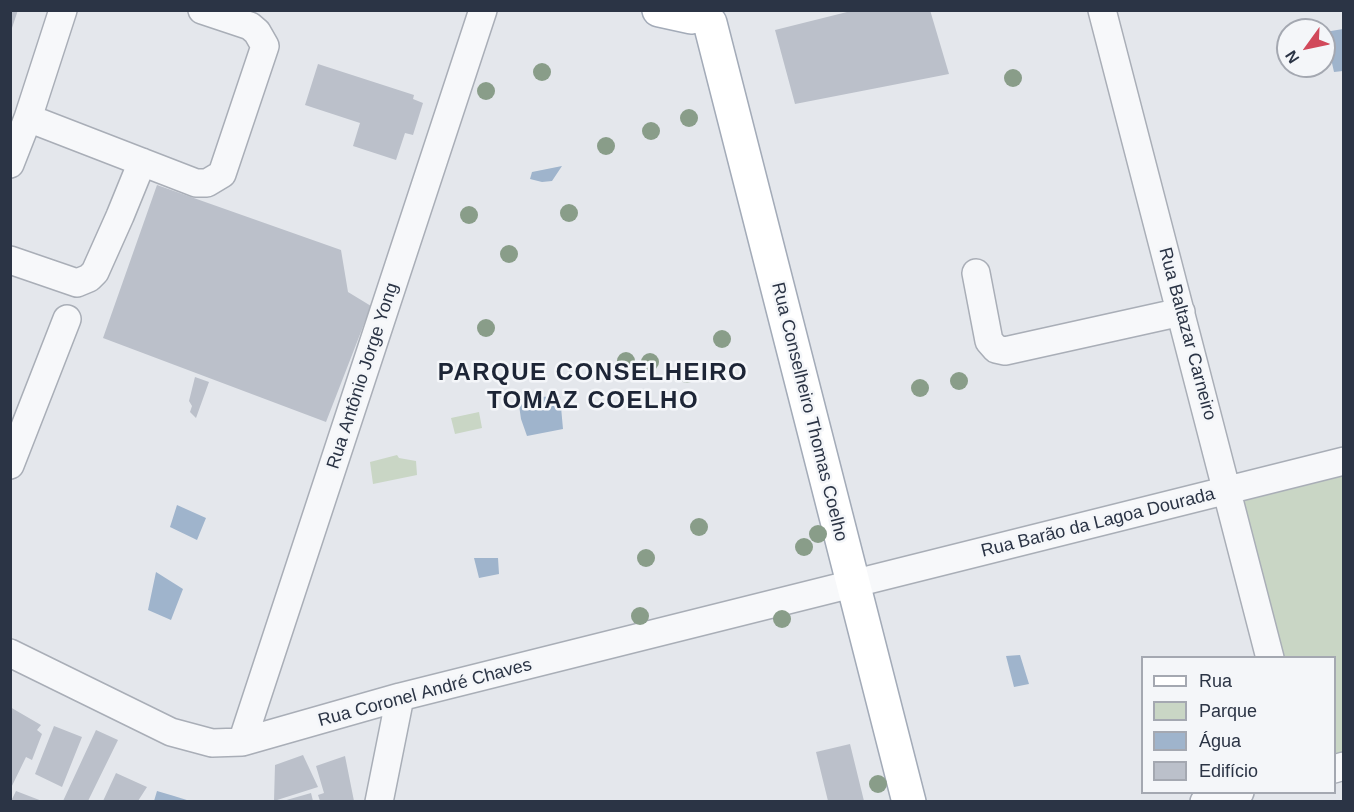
<!DOCTYPE html>
<meta charset="utf-8">
<style>
body{margin:0}
#map{position:relative;width:1354px;height:812px;overflow:hidden;background:#e4e7ec;font-family:Arial,sans-serif}
canvas{display:block}
.frame{position:absolute;inset:0;border:12px solid #2b3445;pointer-events:none}
.legend{position:absolute;left:1141px;top:656px;width:195px;height:138px;box-sizing:border-box;background:#f4f6f9;border:2px solid #a4a8b1;margin:0;padding:8px 10px;list-style:none;font-size:18px;color:#2b3445}
.legend li{display:flex;align-items:center;gap:12px;height:30px}
.legend b{width:30px;border:2px solid #a4a8b1}
.north{position:absolute;left:1276px;top:18px;width:60px;height:60px;box-sizing:border-box;background:#f4f6f9;border:2px solid #a4a8b1;border-radius:50%;rotate:237deg;font-size:16px;font-weight:700;line-height:24px;text-align:center;color:#2b3445}
.north::after{content:'';display:block;margin:auto;width:21px;height:27px;background:#d1495b;clip-path:polygon(50% 0,100% 100%,50% 72%,0 100%)}
</style>
<div id="map">
<canvas width="1354" height="812"></canvas>
<div class="frame"></div>
<ul class="legend">
<li><b style="height:8px;background:#fff"></b>Rua</li>
<li><b style="height:16px;background:#c9d6c5"></b>Parque</li>
<li><b style="height:16px;background:#9fb4cc"></b>Água</li>
<li><b style="height:16px;background:#bbc0ca"></b>Edifício</li>
</ul>
<div class="north">N</div>
</div>
<script>
const g = document.querySelector('canvas').getContext('2d');
g.lineJoin = 'round';
function fillPath(path, color) { g.fillStyle = color; g.fill(path, 'evenodd'); }
const shape = rows => new Path2D(rows.map(r => 'M' + r).join(''));
function trace(path, color, width, dash) { g.strokeStyle = color; g.lineWidth = width; g.lineCap = dash ? 'butt' : 'round'; g.setLineDash(dash || []); g.stroke(path); }
function write(font, color, halo, rows, align = 'center') {
  g.font = font + ' Arial,sans-serif'; g.lineWidth = 5; g.setLineDash([]); g.textBaseline = 'middle'; g.strokeStyle = halo; g.fillStyle = color; for (const [text, x, y, turn = 0] of rows) {
    g.save(); g.translate(x, y); g.rotate((+turn || 0) * Math.PI / 180); g.textAlign = isNaN(turn) ? turn : align; if (halo) g.strokeText(text, 0, 0); g.fillText(text, 0, 0); g.restore();
  }
}
const green = shape([
 [479,412,482,428,455,434,451,418],
 [397,455,399,458,416,461,417,475,373,484,370,462],
 [1343,473,1343,760,1335,762,1334,658,1280,657,1241,498]
]);
const water = shape([
 [1343,29,1343,71,1334,72,1325,32],
 [562,166,552,181,542,182,530,179,532,172],
 [560,396,563,429,527,436,521,419,518,398],
 [177,505,206,518,197,540,170,527],
 [474,558,498,558,499,574,479,578],
 [156,572,183,589,171,620,148,610],
 [1020,655,1029,684,1014,687,1006,656],
 [157,791,174,796,190,801,154,801]
]);
const building = shape([
 [10,10,18,10,11,31,10,31],
 [855,10,930,10,949,74,795,104,775,30],
 [318,64,414,95,413,99,423,103,413,135,405,133,396,160,353,146,360,123,305,105],
 [157,185,341,250,348,292,371,306,326,422,103,338],
 [195,377,209,382,196,418,190,412,192,406,189,401],
 [10,707,41,725,37,730,42,734,32,760,26,757,10,790],
 [54,726,82,737,62,787,35,774],
 [96,730,118,740,88,801,63,801],
 [850,744,864,801,828,801,816,752],
 [303,755,318,787,274,801,275,765],
 [345,756,354,801,320,801,318,795,324,793,316,766],
 [116,773,147,787,138,801,103,801],
 [16,791,42,801,11,801],
 [311,793,313,801,283,801]
]);
const minor = shape([
 [63,10,28,118,196,183,207,183,222,174,265,46,257,32,250,26,202,10],
 [1102,10,1270,658],
 [10,164,28,118],
 [10,260,77,283,89,278,95,272,120,216,142,162],
 [976,273,989,341,996,349,1005,351,1181,312],
 [10,465,67,319],
 [10,653,171,732,212,743,242,742,400,697,1344,461],
 [242,742,483,10],
 [1334,769,1344,766],
 [379,802,400,697],
 [1204,802,1240,792]
]);
const major = shape([
 [659,10,691,17],
 [710,23,909,802]
]);
const trees = [
 [542,72],
 [1013,78],
 [486,91],
 [689,118],
 [651,131],
 [606,146],
 [569,213],
 [469,215],
 [509,254],
 [486,328],
 [722,339],
 [626,361],
 [650,362],
 [687,374],
 [959,381],
 [920,388],
 [699,527],
 [818,534],
 [804,547],
 [646,558],
 [640,616],
 [782,619],
 [878,784]
];
const streetNames = [
 ["Rua Baltazar Carneiro",1187,334,75],
 ["Rua Antônio Jorge Yong",363,376,-72],
 ["Rua Conselheiro Thomas Coelho",809,412,76],
 ["Rua Barão da Lagoa Dourada",1098,523,-14],
 ["Rua Coronel André Chaves",425,693,-15]
];
const districtNames = [
 ["PARQUE CONSELHEIRO",593,373],
 ["TOMAZ COELHO",593,401]
];
fillPath(green, '#c9d6c5');
fillPath(water, '#9fb4cc');
fillPath(building, '#bbc0ca');
trace(minor, '#a9aeb7', 30);
trace(major, '#a3abb8', 36);
trace(minor, '#f7f8fa', 27);
trace(major, '#fff', 33);
g.fillStyle = '#899d89';
for (const [x, y] of trees) { g.beginPath(); g.arc(x, y, 9, 0, 2 * Math.PI); g.fill(); }
write('18px', '#2b3445', '#f4f6f9', streetNames);
g.letterSpacing = '1.5px';
write('bold 24px', '#1d2536', '#f4f6f9', districtNames);
g.letterSpacing = '0px';
</script>
